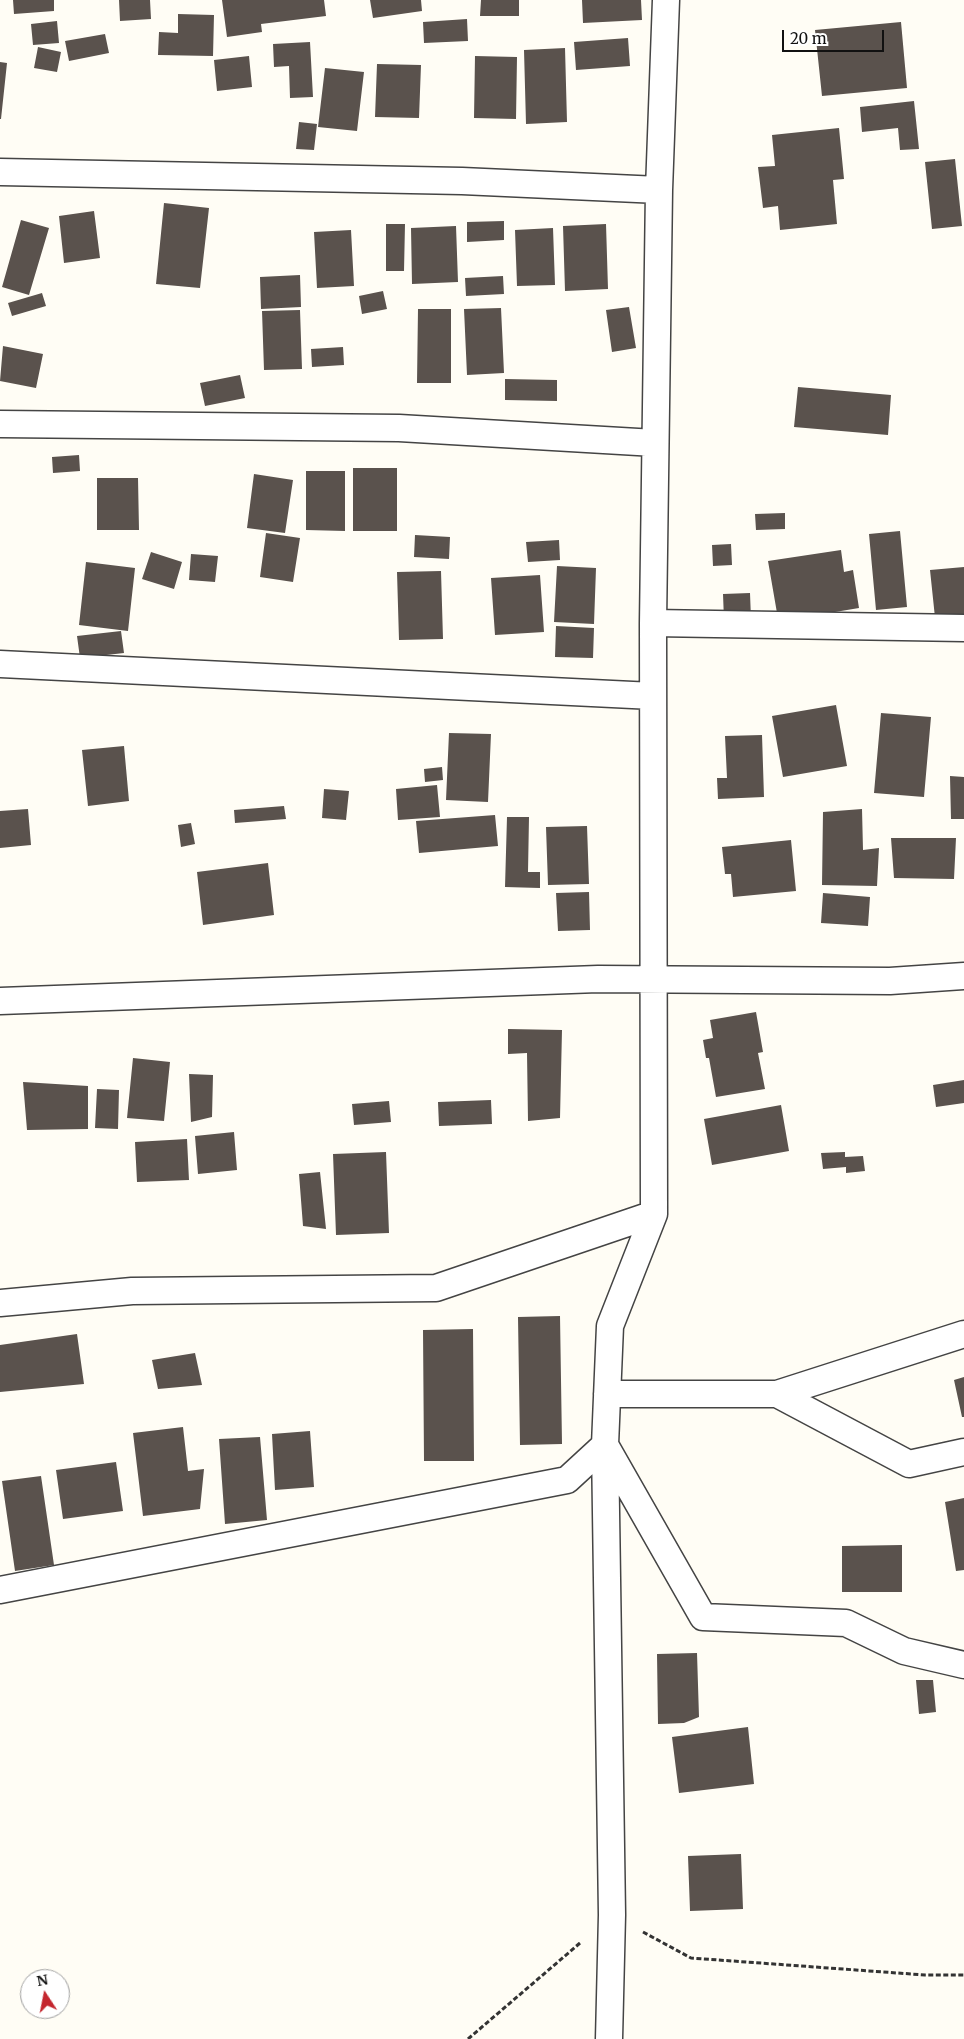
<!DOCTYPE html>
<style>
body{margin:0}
#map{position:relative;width:964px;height:2039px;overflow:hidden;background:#fffdf5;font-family:Merriweather,serif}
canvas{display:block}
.north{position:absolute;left:20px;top:1969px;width:50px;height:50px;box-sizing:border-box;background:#fff;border:1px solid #a0a0a0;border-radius:50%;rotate:349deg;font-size:14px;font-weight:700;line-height:20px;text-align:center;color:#111}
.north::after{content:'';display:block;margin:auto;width:18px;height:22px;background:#c4262e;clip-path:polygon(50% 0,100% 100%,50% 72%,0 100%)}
.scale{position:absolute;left:782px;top:30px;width:102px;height:22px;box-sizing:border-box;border:2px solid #111;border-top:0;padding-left:6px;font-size:15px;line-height:18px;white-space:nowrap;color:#111;-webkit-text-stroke:4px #fff;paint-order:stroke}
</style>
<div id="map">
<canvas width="964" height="2039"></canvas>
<div class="north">N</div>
<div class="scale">20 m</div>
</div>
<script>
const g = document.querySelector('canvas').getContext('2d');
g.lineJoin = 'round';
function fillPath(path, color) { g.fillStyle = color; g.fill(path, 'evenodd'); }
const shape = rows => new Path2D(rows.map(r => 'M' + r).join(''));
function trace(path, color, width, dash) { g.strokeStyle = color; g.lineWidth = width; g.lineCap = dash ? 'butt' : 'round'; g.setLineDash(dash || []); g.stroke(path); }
const building = shape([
 [13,0,54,0,54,11,14,14],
 [119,0,150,0,151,19,120,21],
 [222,0,324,0,326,16,261,24,262,32,227,37],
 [370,0,421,0,422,11,373,18],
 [481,0,519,0,519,16,480,16],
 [582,0,641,0,642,20,583,23],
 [178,14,214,15,213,56,158,55,159,32,178,33],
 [467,19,468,41,424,43,423,22],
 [57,21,59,43,33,45,31,24],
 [901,22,907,88,822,96,815,30],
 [105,34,109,53,69,61,65,41],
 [628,38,630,66,576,70,574,42],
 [310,42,313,97,290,98,289,66,274,67,273,44],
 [38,47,61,52,57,72,34,68],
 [565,48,567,122,526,124,524,50],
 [249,56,252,87,217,91,214,60],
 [475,56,517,57,516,119,474,118],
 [0,62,7,63,1,119,0,119],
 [377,64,421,65,419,118,375,117],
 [325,68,364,72,357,131,318,127],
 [914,101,919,149,900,150,898,128,862,132,860,107],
 [299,122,317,124,314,150,296,149],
 [839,128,844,179,833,180,837,224,780,230,778,206,763,208,758,167,775,166,772,135],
 [955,159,962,226,932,229,925,162],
 [164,203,209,208,200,288,156,284],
 [94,211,100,258,64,263,59,216],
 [21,220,49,228,29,295,2,287],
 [504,221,504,240,467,242,467,222],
 [386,224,405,224,404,271,386,271],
 [606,224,608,289,565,291,563,226],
 [456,226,458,282,412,284,411,228],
 [553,228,555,285,517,286,515,230],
 [351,230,354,286,317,288,314,232],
 [300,275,301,307,261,309,260,277],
 [503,276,504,294,466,296,465,278],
 [383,291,387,309,362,314,359,296],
 [42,293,46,306,12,316,8,303],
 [629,307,636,348,612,352,606,310],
 [501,308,504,373,467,375,464,309],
 [418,309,451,309,451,383,417,383],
 [300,310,302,369,264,370,262,311],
 [3,346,43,354,36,388,0,381],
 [343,347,344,365,312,367,311,349],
 [240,375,245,398,205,406,200,383],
 [505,379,557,380,557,401,505,400],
 [798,387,891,395,888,435,794,427],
 [79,455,80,471,53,473,52,457],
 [353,468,397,468,397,531,353,531],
 [306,471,345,471,345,531,306,530],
 [254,474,293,480,285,533,247,528],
 [97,478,138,478,139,530,97,530],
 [785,513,785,529,756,530,755,514],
 [900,531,907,607,876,610,869,534],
 [266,533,300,538,293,582,260,577],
 [415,535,450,537,449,559,414,557],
 [559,540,560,560,528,562,526,542],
 [731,544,732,565,713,566,712,545],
 [841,550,844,572,853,570,859,608,793,619,791,611,777,613,768,561],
 [151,552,182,562,174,589,142,579],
 [191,554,218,556,215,582,189,580],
 [86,562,135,568,128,631,79,625],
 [557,566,596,568,594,624,554,622],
 [964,567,964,624,936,627,930,570],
 [441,571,443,639,399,640,397,572],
 [540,575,544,632,495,635,491,578],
 [750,593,751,619,724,620,723,594],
 [556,626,594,628,593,658,555,657],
 [121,631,124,653,80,658,77,636],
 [836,705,847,766,783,777,772,716],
 [881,713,931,717,924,797,874,793],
 [449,733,491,734,488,802,446,800],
 [762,735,764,797,718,799,717,778,727,778,725,736],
 [124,746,129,801,88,806,82,750],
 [442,767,443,780,425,782,424,769],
 [950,776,964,777,964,819,951,819],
 [437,785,440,817,398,820,396,789],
 [324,789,349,791,346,820,322,818],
 [284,806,286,819,235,823,234,810],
 [28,809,31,845,0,848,0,811],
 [862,809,863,850,879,848,877,886,822,885,823,812],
 [495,815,498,846,419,853,416,821],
 [507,817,529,817,528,872,540,872,540,888,505,887],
 [191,823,195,844,181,847,178,825],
 [587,826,589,884,548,885,546,827],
 [891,838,956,838,954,879,894,878],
 [791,840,796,891,733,897,731,874,725,874,722,847],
 [268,863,274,915,203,925,197,872],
 [589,892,590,930,558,931,556,893],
 [823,893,870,897,868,926,821,923],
 [756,1012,763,1052,758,1053,765,1089,716,1097,709,1058,706,1058,703,1040,713,1038,710,1020],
 [508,1029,562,1030,560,1118,528,1121,527,1053,508,1054],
 [133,1058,170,1062,164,1121,127,1118],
 [189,1074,213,1075,212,1117,191,1122],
 [964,1080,964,1103,936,1107,933,1085],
 [23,1082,88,1086,88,1129,27,1130],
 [97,1089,119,1090,118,1129,95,1128],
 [491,1100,492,1124,439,1126,438,1102],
 [389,1101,391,1122,354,1125,352,1104],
 [781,1105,789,1151,712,1165,704,1119],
 [234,1132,237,1170,198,1174,195,1136],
 [187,1139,189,1180,137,1182,135,1142],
 [386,1152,389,1233,336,1235,333,1154],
 [845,1152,845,1157,863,1156,865,1171,846,1173,846,1167,823,1169,821,1153],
 [320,1172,326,1229,303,1226,299,1174],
 [560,1316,562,1444,520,1445,518,1317],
 [473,1329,474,1461,424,1461,423,1330],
 [77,1334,84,1384,0,1392,0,1345],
 [195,1353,202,1385,158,1389,152,1360],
 [964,1377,964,1417,962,1417,954,1380],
 [183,1427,188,1471,204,1469,200,1509,143,1516,133,1433],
 [310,1431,314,1487,275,1490,272,1434],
 [260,1437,267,1520,225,1524,219,1439],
 [116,1462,123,1511,63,1519,56,1470],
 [41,1476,54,1565,15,1571,2,1481],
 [964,1498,964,1570,956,1571,945,1502],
 [902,1545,902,1592,842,1592,842,1546],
 [697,1653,699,1717,684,1723,658,1724,657,1654],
 [916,1680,933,1680,936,1712,919,1714],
 [748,1727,754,1784,679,1793,672,1737],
 [741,1854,743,1909,690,1911,688,1856]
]);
const path = shape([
 [643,1932,691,1958,925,1975,964,1975],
 [468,2039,580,1943]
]);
const minor = shape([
 [0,172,462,181,659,190],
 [0,424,399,428,655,443],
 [653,623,964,628],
 [0,664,653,696],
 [0,1001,598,979,890,981,964,976],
 [0,1303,132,1291,436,1288,654,1214],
 [607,1394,777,1394,964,1334],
 [777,1394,909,1464,964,1452],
 [0,1590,567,1480,605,1445,703,1617,846,1623,904,1651,964,1665],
 [609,2039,612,1915,605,1445,610,1326,654,1214,653,623,659,190,666,0]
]);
fillPath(building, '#5a524d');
trace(minor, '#444', 29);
trace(path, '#333', 3, [5, 2.5]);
trace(minor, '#fff', 26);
</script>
